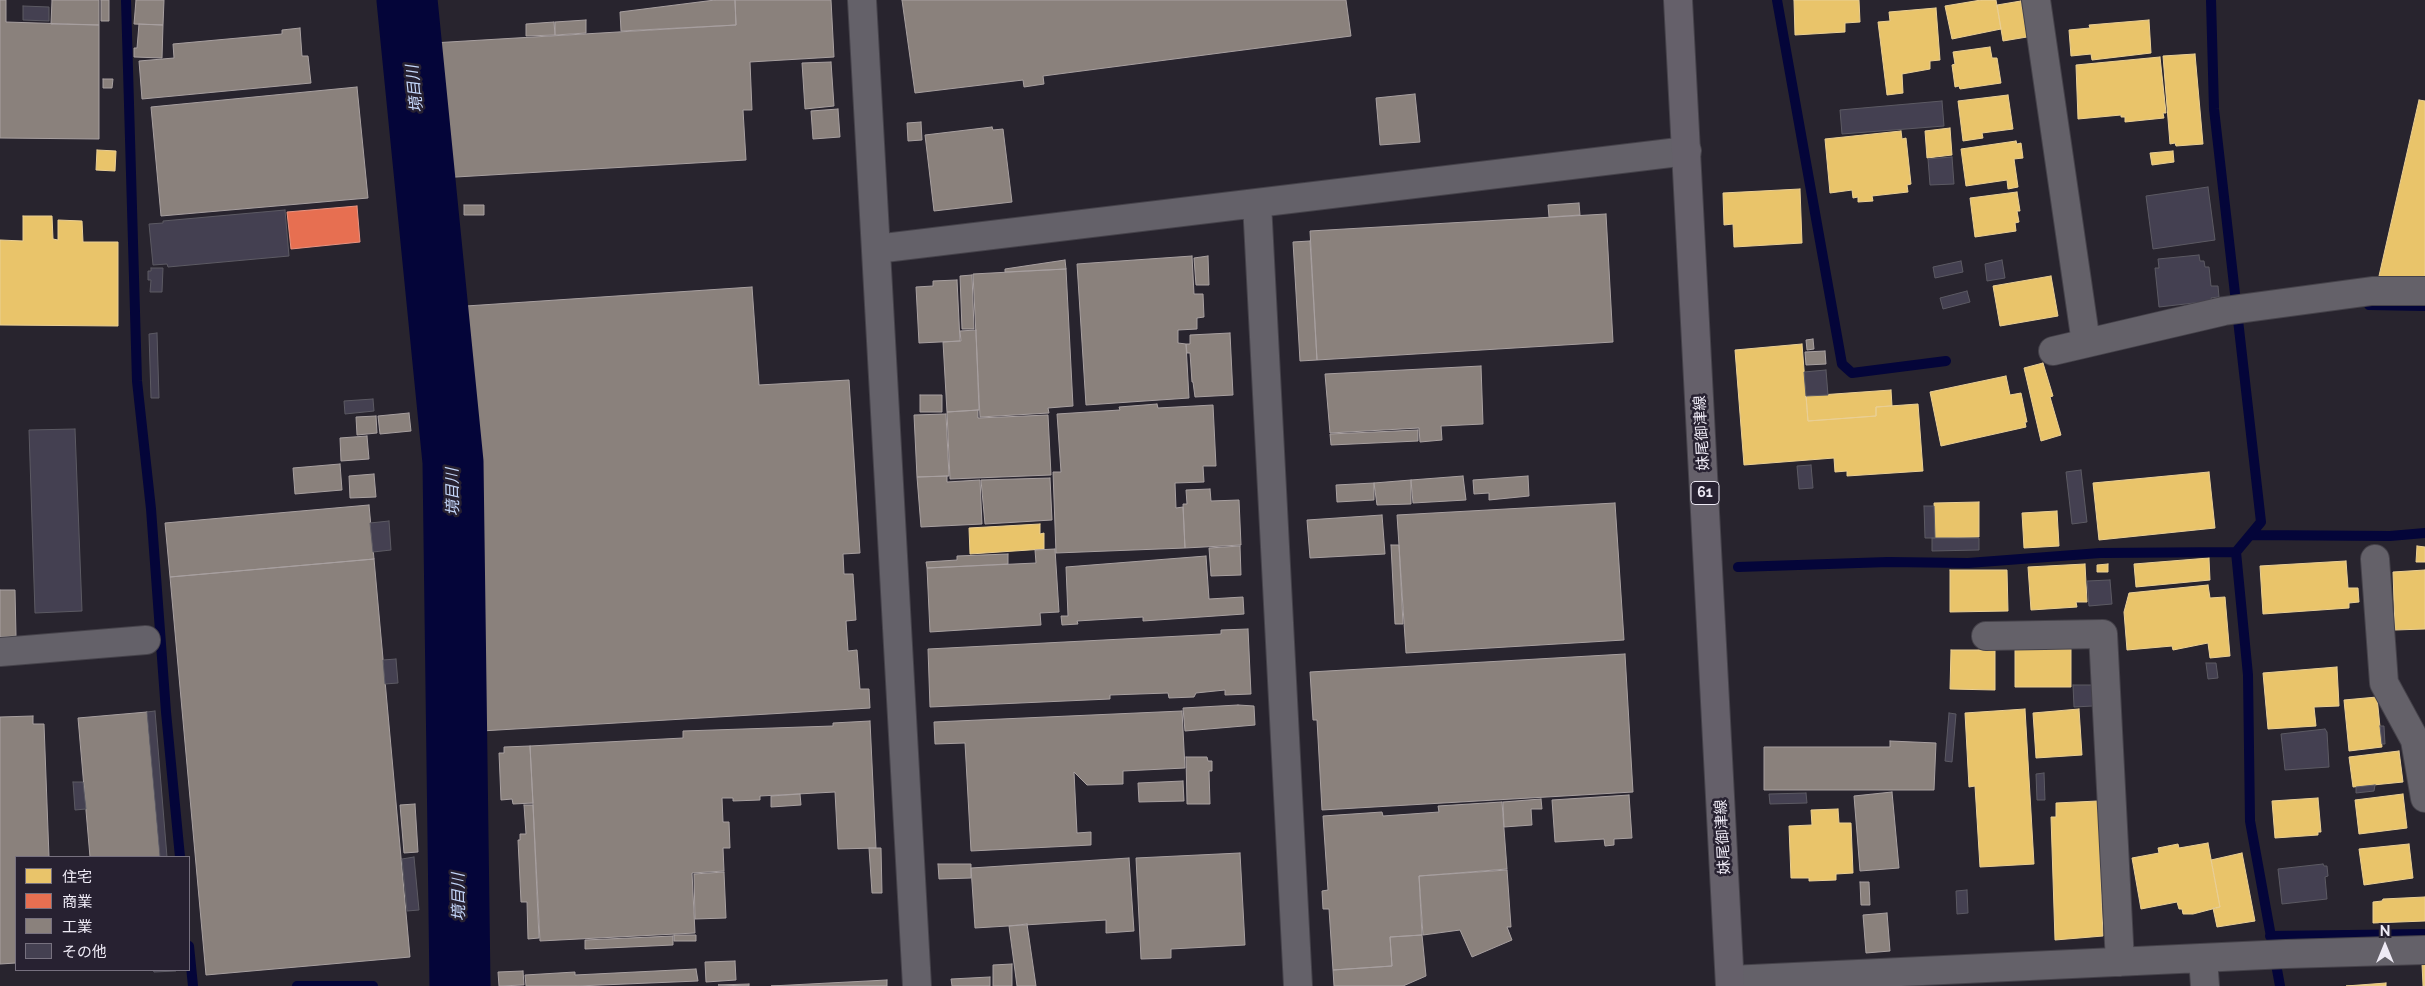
<!DOCTYPE html>
<meta charset="utf-8">
<style>
body{margin:0}
#map{position:relative;width:2425px;height:986px;overflow:hidden;background:#28242e;font-family:Raleway,"Noto Sans JP",sans-serif}
canvas{display:block}
.legend{position:absolute;left:15px;top:856px;width:175px;height:115px;box-sizing:border-box;background:#272131;border:1px solid #77717f;margin:0;padding:6px 9px;list-style:none;font-size:15px;color:#eeeaf5}
.legend li{display:flex;align-items:center;gap:10px;height:25px}
.legend b{width:25px;border:1px solid #77717f}
.north{position:absolute;left:2360px;top:921px;width:50px;height:50px;-webkit-text-stroke:4px #272131;paint-order:stroke;rotate:0deg;font-size:14px;font-weight:700;line-height:20px;text-align:center;color:#eeeaf5}
.north::after{content:'';display:block;margin:auto;width:18px;height:22px;background:#eeeaf5;clip-path:polygon(50% 0,100% 100%,50% 72%,0 100%)}
</style>
<div id="map">
<canvas width="2425" height="986"></canvas>
<ul class="legend">
<li><b style="height:14px;background:#e9c46a"></b>住宅</li>
<li><b style="height:14px;background:#e76f51"></b>商業</li>
<li><b style="height:14px;background:#8a817c"></b>工業</li>
<li><b style="height:14px;background:#444051"></b>その他</li>
</ul>
<div class="north">N</div>
</div>
<script>
const g = document.querySelector('canvas').getContext('2d');
g.lineJoin = 'round';
function fillPath(path, color) { g.fillStyle = color; g.fill(path, 'evenodd'); }
const shape = rows => new Path2D(rows.map(r => 'M' + r).join(''));
function trace(path, color, width, dash) { g.strokeStyle = color; g.lineWidth = width; g.lineCap = dash ? 'butt' : 'round'; g.setLineDash(dash || []); g.stroke(path); }
function write(font, color, halo, rows, align = 'center') {
  g.font = font + ' Raleway,"Noto Sans JP",sans-serif'; g.lineWidth = 5; g.setLineDash([]); g.textBaseline = 'middle'; g.strokeStyle = halo; g.fillStyle = color; for (const [text, x, y, turn = 0] of rows) {
    g.save(); g.translate(x, y); g.rotate((+turn || 0) * Math.PI / 180); g.textAlign = isNaN(turn) ? turn : align; if (halo) g.strokeText(text, 0, 0); g.fillText(text, 0, 0); g.restore();
  }
}
const homes = shape([
 [1794,0,1859,0,1860,22,1845,23,1845,32,1795,35,1794,0],
 [1981,0,1996,0,2001,29,1952,39,1945,6,1981,0],
 [2021,1,2027,37,2003,41,1997,5,2021,1],
 [1936,8,1940,60,1930,61,1930,69,1902,74,1903,93,1887,95,1878,22,1890,21,1889,12,1936,8],
 [2149,20,2151,53,2092,60,2091,54,2071,56,2069,30,2090,28,2089,25,2149,20],
 [1990,47,1992,58,1997,58,2001,83,1960,89,1959,86,1955,87,1952,65,1955,64,1953,52,1990,47],
 [2195,54,2203,144,2176,146,2175,143,2170,144,2163,56,2195,54],
 [2160,57,2166,113,2163,113,2164,118,2125,122,2125,117,2121,117,2121,115,2078,119,2076,65,2160,57],
 [2008,95,2013,129,1982,133,1983,138,1963,141,1958,101,2008,95],
 [2419,100,2425,101,2425,286,2379,276,2419,100],
 [1950,128,1952,155,1927,158,1925,131,1950,128],
 [1901,131,1902,139,1906,138,1911,184,1907,185,1908,192,1872,196,1873,201,1858,202,1858,197,1853,198,1852,190,1830,193,1825,139,1901,131],
 [2016,141,2017,144,2021,143,2023,158,2014,159,2018,187,2008,189,2007,180,1966,186,1961,149,2016,141],
 [97,150,116,151,115,171,96,170,97,150],
 [2173,151,2174,162,2152,165,2150,153,2173,151],
 [1800,189,1802,243,1734,247,1733,224,1724,225,1723,193,1800,189],
 [2017,192,2020,211,2017,211,2019,222,2015,223,2016,231,1975,237,1970,198,2017,192],
 [23,216,52,216,53,239,58,240,58,220,82,221,83,242,118,242,118,326,0,325,0,240,23,241,23,216],
 [2051,276,2058,316,2000,326,1993,286,2051,276],
 [1802,344,1808,421,1876,416,1876,407,1918,404,1923,471,1847,476,1847,471,1835,472,1834,458,1744,465,1735,350,1802,344],
 [2043,363,2053,396,2050,397,2061,435,2041,441,2024,368,2043,363],
 [2006,376,2010,395,2021,393,2027,422,2025,422,2026,427,1941,446,1930,392,2006,376],
 [1891,390,1892,406,1876,407,1876,416,1808,421,1806,396,1891,390],
 [2209,472,2215,528,2099,540,2093,483,2209,472],
 [1979,502,1979,537,1935,538,1934,503,1979,502],
 [2057,511,2059,546,2024,548,2022,513,2057,511],
 [1040,524,1040,534,1044,533,1044,549,970,554,969,528,1040,524],
 [2417,546,2425,547,2425,562,2416,562,2417,546],
 [2209,558,2210,580,2136,587,2134,564,2209,558],
 [2346,561,2348,588,2358,588,2359,602,2349,603,2349,608,2263,614,2260,566,2346,561],
 [2085,564,2087,602,2076,602,2077,607,2031,610,2028,567,2085,564],
 [2108,564,2108,572,2097,572,2097,565,2108,564],
 [1950,570,2007,570,2008,611,1950,612,1950,570],
 [2425,570,2425,629,2395,630,2393,572,2425,570],
 [2208,585,2210,598,2225,597,2230,656,2210,658,2208,643,2173,650,2172,646,2127,650,2124,612,2129,593,2208,585],
 [2015,649,2071,649,2071,687,2015,687,2015,649],
 [1951,650,1995,650,1995,690,1950,689,1951,650],
 [2337,667,2339,706,2314,707,2316,726,2268,729,2263,673,2337,667],
 [2377,697,2382,747,2349,751,2344,700,2377,697],
 [2025,709,2034,864,1980,867,1975,786,1969,787,1965,713,2025,709],
 [2079,709,2082,755,2036,758,2033,713,2079,709],
 [2399,751,2403,782,2353,787,2349,757,2399,751],
 [2403,794,2407,828,2359,834,2355,800,2403,794],
 [2318,798,2321,832,2318,832,2318,835,2275,838,2272,801,2318,798],
 [2098,801,2103,936,2055,940,2051,817,2056,817,2056,803,2098,801],
 [1838,809,1839,823,1851,823,1853,873,1836,874,1836,880,1809,881,1809,878,1791,878,1789,826,1812,825,1811,810,1838,809],
 [2208,843,2220,907,2193,914,2183,914,2182,909,2179,909,2177,902,2141,909,2132,858,2159,853,2158,848,2178,844,2179,848,2208,843],
 [2409,844,2413,878,2364,885,2359,849,2409,844],
 [2242,853,2255,921,2217,927,2213,908,2220,907,2211,860,2242,853],
 [2425,897,2425,921,2373,923,2373,902,2382,901,2383,899,2425,897],
 [2422,963,2425,963,2425,986,2423,986,2422,963],
 [2386,983,2386,986,2346,986,2386,983]
]);
const shops = shape([
 [357,206,360,242,291,249,287,212,357,206]
]);
const industry = shape([
 [0,0,6,0,6,22,99,25,99,139,0,138,0,0],
 [52,0,99,0,99,25,51,24,52,0],
 [101,0,109,0,109,21,101,21,101,0],
 [136,0,164,0,163,25,134,24,136,0],
 [715,0,735,0,736,25,621,31,620,12,715,0],
 [735,0,831,0,834,57,750,62,752,110,743,110,746,160,439,178,432,43,736,25,735,0],
 [902,0,1346,0,1351,36,1043,76,1044,84,1024,87,1023,80,915,93,902,0],
 [586,20,586,33,555,35,555,22,586,20],
 [554,22,555,35,526,36,526,24,554,22],
 [139,24,163,25,162,58,134,57,134,48,137,48,139,24],
 [300,28,302,56,308,56,311,83,142,99,139,61,174,58,173,44,282,34,282,30,300,28],
 [831,62,834,106,805,109,802,63,831,62],
 [103,79,113,79,112,88,103,88,103,79],
 [357,87,368,198,161,216,151,107,357,87],
 [1415,94,1420,142,1380,145,1376,98,1415,94],
 [838,109,840,137,813,139,811,111,838,109],
 [921,122,922,140,908,141,907,123,921,122],
 [992,127,993,130,1003,129,1012,202,934,211,925,135,992,127],
 [441,190,454,190,456,215,442,216,441,190],
 [1579,203,1580,215,1549,217,1548,205,1579,203],
 [464,205,484,205,484,215,464,215,464,205],
 [1606,214,1613,342,1317,360,1310,231,1606,214],
 [456,221,458,234,444,235,443,222,456,221],
 [1310,241,1317,360,1300,361,1293,242,1310,241],
 [1192,256,1194,294,1203,294,1204,317,1197,318,1197,329,1178,330,1178,343,1186,344,1189,398,1086,405,1077,264,1192,256],
 [1208,256,1209,285,1196,285,1194,258,1208,256],
 [1065,260,1066,269,1005,272,1005,269,1065,260],
 [1066,269,1073,406,1048,408,1049,413,980,417,973,274,1066,269],
 [972,275,974,329,962,329,960,276,972,275],
 [957,280,960,341,919,343,916,287,933,286,933,281,957,280],
 [752,287,759,385,849,380,860,553,843,554,844,574,853,574,856,620,846,621,848,651,857,650,860,689,869,689,870,708,481,731,462,435,459,435,451,307,752,287],
 [976,330,979,410,947,412,943,342,961,341,960,331,976,330],
 [1230,333,1233,395,1195,397,1193,382,1192,382,1190,353,1187,353,1186,344,1190,344,1190,335,1230,333],
 [1813,339,1814,349,1807,350,1806,340,1813,339],
 [1825,351,1826,364,1806,365,1805,352,1825,351],
 [1481,366,1483,424,1441,426,1442,440,1420,442,1419,428,1330,433,1325,374,1481,366],
 [920,395,942,395,942,412,920,412,920,395],
 [1157,404,1158,408,1213,405,1216,466,1203,466,1204,482,1175,483,1176,508,1183,507,1185,548,1056,553,1053,472,1061,472,1057,414,1120,410,1119,407,1157,404],
 [978,410,978,418,1048,415,1051,475,950,479,947,412,978,410],
 [409,413,411,431,380,434,378,416,409,413],
 [946,414,949,476,917,477,914,415,946,414],
 [376,416,377,433,357,435,356,417,376,416],
 [1418,430,1418,441,1331,445,1330,434,1418,430],
 [367,436,369,459,341,461,340,438,367,436],
 [340,464,342,490,295,494,293,468,340,464],
 [374,474,376,497,350,498,349,476,374,474],
 [947,476,947,482,980,480,982,524,921,527,917,477,947,476],
 [1463,476,1466,500,1413,503,1411,480,1463,476],
 [1528,476,1529,496,1489,500,1489,493,1474,494,1473,480,1528,476],
 [1050,478,1052,520,985,524,981,480,1050,478],
 [1411,480,1411,504,1377,505,1374,483,1411,480],
 [1374,483,1374,500,1337,502,1336,485,1374,483],
 [1210,489,1211,501,1239,500,1241,545,1185,548,1183,504,1187,504,1186,490,1210,489],
 [1615,503,1624,640,1406,653,1397,515,1615,503],
 [369,505,374,559,170,577,165,523,369,505],
 [1382,515,1385,554,1310,558,1307,520,1382,515],
 [1391,545,1399,545,1403,624,1395,624,1391,545],
 [1240,546,1241,575,1211,576,1209,548,1240,546],
 [1055,549,1059,612,1040,613,1041,625,930,632,927,568,1036,563,1035,550,1055,549],
 [1008,554,1008,564,927,568,926,562,957,560,957,556,1008,554],
 [1206,556,1209,599,1243,597,1244,614,1143,621,1143,617,1077,621,1078,624,1062,625,1061,616,1068,616,1066,567,1206,556],
 [374,559,410,957,206,975,170,577,374,559],
 [0,590,15,590,16,636,0,637,0,590],
 [1248,629,1251,694,1225,695,1225,690,1196,693,1194,697,1169,698,1168,693,1110,695,1110,699,930,707,928,649,1221,634,1221,630,1248,629],
 [1625,654,1633,792,1322,810,1317,720,1313,720,1310,672,1625,654],
 [1238,705,1254,706,1255,725,1185,731,1183,708,1238,705],
 [1182,711,1185,768,1123,771,1123,784,1087,785,1074,772,1077,833,1091,832,1091,845,971,851,965,743,935,744,934,722,1182,711],
 [147,712,160,857,90,857,78,718,147,712],
 [33,716,33,724,44,724,49,857,16,857,16,963,0,964,0,717,33,716],
 [870,721,876,848,838,849,835,792,760,796,760,800,733,801,733,798,722,798,723,822,729,822,730,848,723,848,724,871,692,873,695,933,540,941,530,746,683,738,683,731,833,726,833,723,870,721],
 [1890,741,1936,743,1934,790,1764,790,1764,747,1890,747,1890,741],
 [530,746,533,803,513,804,512,799,501,800,499,753,504,753,504,747,530,746],
 [1186,757,1207,757,1208,761,1212,761,1212,771,1209,771,1210,804,1187,804,1186,757],
 [1183,781,1184,801,1139,802,1138,783,1183,781],
 [1892,792,1899,868,1860,871,1854,796,1892,792],
 [800,794,801,805,771,807,771,796,800,794],
 [1629,795,1632,838,1614,839,1614,845,1605,846,1604,839,1555,842,1552,800,1629,795],
 [1541,799,1542,809,1531,809,1532,825,1504,827,1503,802,1541,799],
 [1502,802,1507,869,1419,876,1422,935,1390,937,1392,966,1333,970,1329,909,1323,909,1322,891,1328,890,1323,816,1382,812,1383,816,1439,812,1438,806,1502,802],
 [415,804,418,852,404,853,400,805,415,804],
 [524,805,533,805,539,938,528,939,527,902,521,902,518,840,520,840,520,834,526,834,524,805],
 [869,848,881,848,882,893,872,893,869,848],
 [1240,853,1245,945,1171,949,1171,958,1141,959,1136,858,1240,853],
 [1129,858,1134,931,1106,933,1106,920,975,928,971,868,1129,858],
 [938,864,971,864,971,878,939,879,938,864],
 [1507,870,1511,927,1507,927,1512,940,1472,957,1460,930,1423,935,1419,876,1507,870],
 [724,872,726,918,695,919,694,874,724,872],
 [1860,882,1869,882,1870,905,1861,905,1860,882],
 [1887,913,1890,951,1866,953,1863,915,1887,913],
 [1027,924,1036,986,1017,986,1009,926,1027,924],
 [674,935,696,935,696,941,674,941,674,935],
 [1422,935,1426,976,1403,986,1334,986,1333,970,1392,966,1390,937,1422,935],
 [673,936,673,945,585,949,585,940,673,936],
 [735,961,736,980,706,982,705,962,735,961],
 [1012,964,1012,986,993,986,993,965,1012,964],
 [696,969,698,981,577,986,526,986,525,975,575,972,575,975,696,969],
 [523,971,524,985,499,986,498,972,523,971],
 [990,977,990,986,952,986,951,979,990,977],
 [887,980,887,986,771,986,887,980],
 [749,984,749,986,718,985,749,984]
]);
const stream = shape([
 [126,0,137,381,151,509,166,712,180,857],
 [1777,0,1842,364,1852,373,1946,361],
 [2211,0,2214,109,2261,522,2236,552,2248,675,2250,821,2280,986],
 [2369,305,2425,306],
 [2250,535,2390,536,2425,533],
 [1738,567,1888,562,1968,563,2100,553,2236,552],
 [2270,936,2425,934],
 [189,946,193,986],
 [297,986,373,986]
]);
const river = shape([
 [407,0,453,462,460,986]
]);
const building = shape([
 [23,6,49,7,49,21,23,20,23,6],
 [1942,101,1944,126,1842,134,1840,110,1942,101],
 [1952,157,1954,184,1930,185,1928,159,1952,157],
 [2208,187,2215,240,2153,249,2146,196,2208,187],
 [285,210,289,256,168,267,167,264,153,265,149,224,163,223,163,221,285,210],
 [2199,255,2200,261,2204,261,2205,267,2209,267,2211,286,2218,286,2219,297,2211,298,2212,301,2159,307,2155,268,2159,268,2158,259,2199,255],
 [2002,260,2005,278,1987,281,1985,264,2002,260],
 [1961,261,1963,272,1935,278,1933,267,1961,261],
 [151,268,163,268,162,292,150,292,151,280,148,280,148,271,151,271,151,268],
 [1967,291,1970,302,1943,309,1940,298,1967,291],
 [157,333,159,398,151,398,149,334,157,333],
 [1826,370,1828,395,1806,396,1804,372,1826,370],
 [373,399,374,411,345,414,344,401,373,399],
 [75,429,82,611,35,613,29,430,75,429],
 [1811,465,1813,488,1799,489,1797,466,1811,465],
 [2081,470,2087,522,2072,524,2066,472,2081,470],
 [1924,506,1934,506,1935,538,1925,538,1924,506],
 [389,521,391,550,373,552,370,523,389,521],
 [1932,538,1979,538,1979,550,1932,551,1932,538],
 [2110,580,2112,604,2089,606,2087,581,2110,580],
 [396,659,398,683,385,684,383,660,396,659],
 [2206,663,2216,663,2218,678,2208,679,2206,663],
 [2073,685,2092,685,2093,706,2074,707,2073,685],
 [155,711,167,857,160,857,147,712,155,711],
 [1949,713,1956,714,1952,762,1945,761,1949,713],
 [2380,726,2384,726,2385,744,2382,744,2380,726],
 [2325,729,2327,732,2329,767,2285,770,2281,734,2325,729],
 [2044,773,2045,800,2037,800,2036,774,2044,773],
 [73,782,83,782,86,809,75,810,73,782],
 [2375,785,2374,791,2356,793,2356,787,2375,785],
 [1806,793,1807,803,1770,804,1769,794,1806,793],
 [414,857,419,910,407,911,402,859,414,857],
 [2323,864,2324,866,2327,866,2328,876,2325,877,2327,899,2282,904,2278,869,2323,864],
 [1967,890,1968,913,1957,914,1956,891,1967,890],
 [153,970,176,970,176,971,154,972,153,970]
]);
const minor = shape([
 [862,0,917,986],
 [2036,0,2086,343],
 [1257,203,1298,986],
 [876,249,1687,151],
 [2053,351,2224,311,2372,291,2425,291],
 [2375,559,2384,683,2415,740,2425,798],
 [1986,636,2103,634,2120,962],
 [0,652,146,640],
 [2203,958,2205,986],
 [1730,980,2286,954,2425,950]
]);
const primary = shape([
 [1678,0,1730,986]
]);
const shields = [
 [1705,493,28]
];
const shieldNames = [
 ["61",1705,493]
];
const streetNames = [
 ["妹尾御津線",1702,433,-93],
 ["妹尾御津線",1723,837,-93]
];
const waterNames = [
 ["境目川",415,89,-96],
 ["境目川",453,492,-91],
 ["境目川",459,897,-91]
];
fillPath(homes, '#e9c46a');
trace(homes, '#eacf94', 1);
fillPath(shops, '#e76f51');
trace(shops, '#e99482', 1);
fillPath(industry, '#8a817c');
trace(industry, '#a8a0a0', 1);
trace(stream, '#040539', 10);
trace(river, '#040539', 61);
fillPath(building, '#444051');
trace(building, '#5c5a63', 1);
trace(minor, '#45424a', 30);
trace(primary, '#45424a', 30);
trace(minor, '#646169', 28);
trace(primary, '#65606a', 28);
for (const [x, y, w] of shields) { const box = new Path2D(); box.roundRect(x - w / 2, y - 11.5, w, 23, 4); g.fillStyle = '#272131'; g.fill(box); trace(box, '#eeeaf5', 1); }
write('bold 14px', '#eeeaf5', null, shieldNames);
write('15px', '#eeeaf5', '#272131', streetNames);
write('italic 16px', '#c4d6fa', '#272131', waterNames);
</script>
